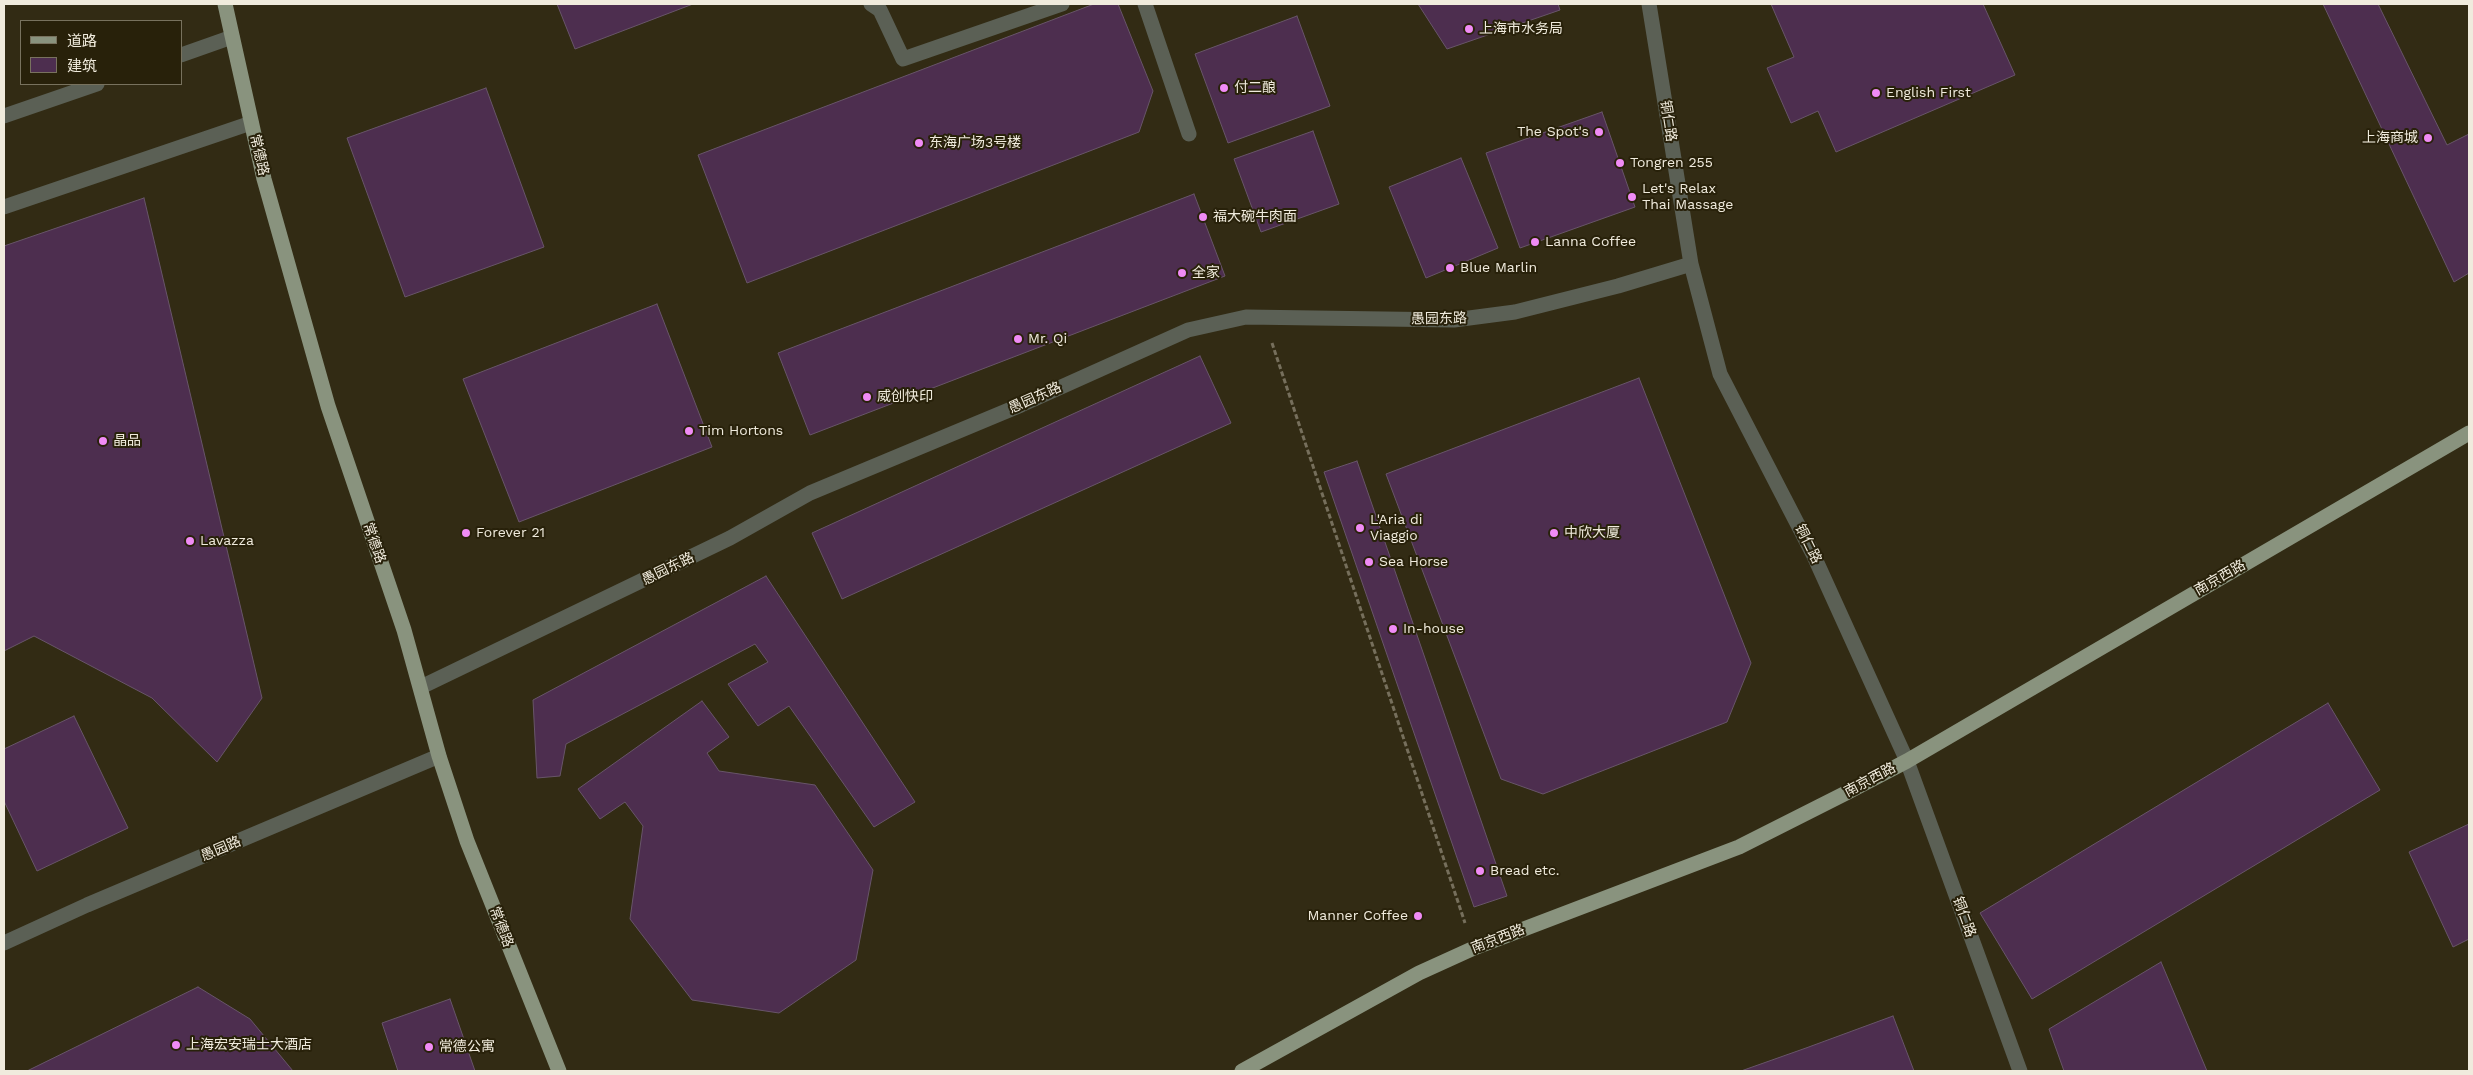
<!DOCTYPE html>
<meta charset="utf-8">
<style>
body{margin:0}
#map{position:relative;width:2473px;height:1075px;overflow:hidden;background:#322b14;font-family:"Work Sans","Noto Sans SC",sans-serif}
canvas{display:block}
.frame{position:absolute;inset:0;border:5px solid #f0ebdd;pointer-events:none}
.legend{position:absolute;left:20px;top:20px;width:162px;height:65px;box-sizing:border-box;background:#28210a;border:1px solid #78725e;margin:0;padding:6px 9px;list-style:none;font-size:15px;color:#f0ebdd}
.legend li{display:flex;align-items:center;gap:10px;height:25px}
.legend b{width:25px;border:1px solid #78725e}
</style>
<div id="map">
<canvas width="2473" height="1075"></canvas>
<div class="frame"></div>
<ul class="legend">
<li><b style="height:6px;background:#89937e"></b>道路</li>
<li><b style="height:14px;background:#4d2e4f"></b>建筑</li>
</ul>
</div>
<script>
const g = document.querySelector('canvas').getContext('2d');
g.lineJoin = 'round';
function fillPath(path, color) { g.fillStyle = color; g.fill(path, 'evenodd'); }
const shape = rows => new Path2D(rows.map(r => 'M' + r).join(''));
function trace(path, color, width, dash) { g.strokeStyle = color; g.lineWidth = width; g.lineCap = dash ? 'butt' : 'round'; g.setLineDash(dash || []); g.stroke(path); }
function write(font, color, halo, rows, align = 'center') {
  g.font = font + ' "Work Sans","Noto Sans SC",sans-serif'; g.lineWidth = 4; g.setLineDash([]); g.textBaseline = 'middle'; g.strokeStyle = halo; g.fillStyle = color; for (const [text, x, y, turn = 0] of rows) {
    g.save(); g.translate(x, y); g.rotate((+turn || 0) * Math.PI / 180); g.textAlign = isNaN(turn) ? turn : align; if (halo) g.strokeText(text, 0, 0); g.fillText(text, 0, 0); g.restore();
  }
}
const building = shape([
 [557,4,693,4,575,49,557,4],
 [1094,4,1118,4,1153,91,1139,132,747,283,698,155,1094,4],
 [1418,4,1558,4,1560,10,1447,49,1418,4],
 [1771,4,1983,4,2015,75,1836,152,1818,111,1791,123,1767,68,1794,57,1771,4],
 [2323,4,2469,4,2469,273,2454,282,2323,4],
 [2378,4,2469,4,2469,134,2447,145,2378,4],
 [1297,16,1330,106,1228,143,1195,54,1297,16],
 [486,88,544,247,405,297,347,138,486,88],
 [1602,112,1635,207,1520,248,1486,153,1602,112],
 [1313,131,1339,204,1261,232,1234,159,1313,131],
 [1461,158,1498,248,1426,278,1389,187,1461,158],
 [1194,194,1225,276,810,435,778,353,1194,194],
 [144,198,262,698,217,762,152,698,34,636,4,651,4,246,144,198],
 [657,304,712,447,519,522,463,379,657,304],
 [1200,356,1231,423,842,599,812,533,1200,356],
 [1639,378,1751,663,1727,722,1543,794,1501,779,1386,474,1639,378],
 [1357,461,1507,896,1474,907,1324,472,1357,461],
 [766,576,915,802,874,827,789,706,758,726,728,684,768,662,755,644,566,744,560,776,537,778,533,700,766,576],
 [702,701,729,737,707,753,719,771,815,785,873,870,856,960,779,1013,692,1000,630,919,643,826,625,802,600,819,578,789,702,701],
 [2328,703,2380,790,2032,999,1980,913,2328,703],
 [74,716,128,828,37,871,4,801,4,749,74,716],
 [2469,824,2469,939,2453,947,2409,852,2469,824],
 [2161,962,2207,1071,2064,1071,2049,1029,2161,962],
 [198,987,250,1019,293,1071,27,1071,198,987],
 [450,999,475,1071,398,1071,382,1023,450,999],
 [1893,1016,1914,1071,1741,1071,1806,1048,1893,1016]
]);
const path = shape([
 [1272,343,1465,923]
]);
const minor = shape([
 [871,4,880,10,903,59,1062,4],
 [1145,4,1189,134],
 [1649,4,1691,264,1720,374,1813,554,1907,761,2020,1071],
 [181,55,232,37],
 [4,116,97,84],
 [4,207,251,123],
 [421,687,730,538,810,493,1021,405,1188,330,1246,317,1454,320,1515,312,1618,286,1691,264],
 [4,943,87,905,439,756]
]);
const major = shape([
 [225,4,264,179,328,406,404,630,439,756,467,841,559,1071],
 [1242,1071,1419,973,1474,948,1739,847,1846,793,1907,761,2469,433]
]);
const markers = [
 [1469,29,5,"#f08bf5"],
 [1224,88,5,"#f08bf5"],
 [1876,93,5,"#f08bf5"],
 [1599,132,5,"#f08bf5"],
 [2428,138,5,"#f08bf5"],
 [919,143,5,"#f08bf5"],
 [1620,163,5,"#f08bf5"],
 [1632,197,5,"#f08bf5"],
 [1203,217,5,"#f08bf5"],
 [1535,242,5,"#f08bf5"],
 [1450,268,5,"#f08bf5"],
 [1182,273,5,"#f08bf5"],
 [1018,339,5,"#f08bf5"],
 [867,397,5,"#f08bf5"],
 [689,431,5,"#f08bf5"],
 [103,441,5,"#f08bf5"],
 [1360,528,5,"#f08bf5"],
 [466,533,5,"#f08bf5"],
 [1554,533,5,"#f08bf5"],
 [190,541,5,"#f08bf5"],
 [1369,562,5,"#f08bf5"],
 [1393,629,5,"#f08bf5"],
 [1480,871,5,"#f08bf5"],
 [1418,916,5,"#f08bf5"],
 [176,1045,5,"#f08bf5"],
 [429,1047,5,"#f08bf5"]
];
const poiNames = [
 ["上海市水务局",1479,29],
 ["付二酿",1234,88],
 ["English First",1886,93],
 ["The Spot's",1589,132,"right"],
 ["上海商城",2418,138,"right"],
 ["东海广场3号楼",929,143],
 ["Tongren 255",1630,163],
 ["Let's Relax",1642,189],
 ["Thai Massage",1642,205],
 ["福大碗牛肉面",1213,217],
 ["Lanna Coffee",1545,242],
 ["Blue Marlin",1460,268],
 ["全家",1192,273],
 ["Mr. Qi",1028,339],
 ["威创快印",877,397],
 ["Tim Hortons",699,431],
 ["晶品",113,441],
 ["L'Aria di",1370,520],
 ["Viaggio",1370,536],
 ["Forever 21",476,533],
 ["中欣大厦",1564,533],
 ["Lavazza",200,541],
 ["Sea Horse",1379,562],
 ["In-house",1403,629],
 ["Bread etc.",1490,871],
 ["Manner Coffee",1408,916,"right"],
 ["上海宏安瑞士大酒店",186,1045],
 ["常德公寓",439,1047]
];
const streetNames = [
 ["铜仁路",1668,121,81],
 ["常德路",259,155,77],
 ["愚园东路",1439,319,-1],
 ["愚园东路",1035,398,-24],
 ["常德路",374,543,71],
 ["铜仁路",1808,544,64],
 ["愚园东路",668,569,-26],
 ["南京西路",2220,578,-30],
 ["南京西路",1870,780,-28],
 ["愚园路",221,849,-23],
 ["铜仁路",1964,917,70],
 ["常德路",501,927,69],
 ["南京西路",1498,939,-21]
];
fillPath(building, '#4d2e4f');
trace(building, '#685569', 1);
trace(path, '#766f5c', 3, [5, 2.5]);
trace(minor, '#5b6055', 15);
trace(major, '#89937e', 15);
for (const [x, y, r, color] of markers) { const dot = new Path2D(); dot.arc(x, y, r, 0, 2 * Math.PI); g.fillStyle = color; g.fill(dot); trace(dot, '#28210a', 2); }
write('14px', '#f0ebdd', '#28210a', poiNames, 'left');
write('14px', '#f0ebdd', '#28210a', streetNames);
</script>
